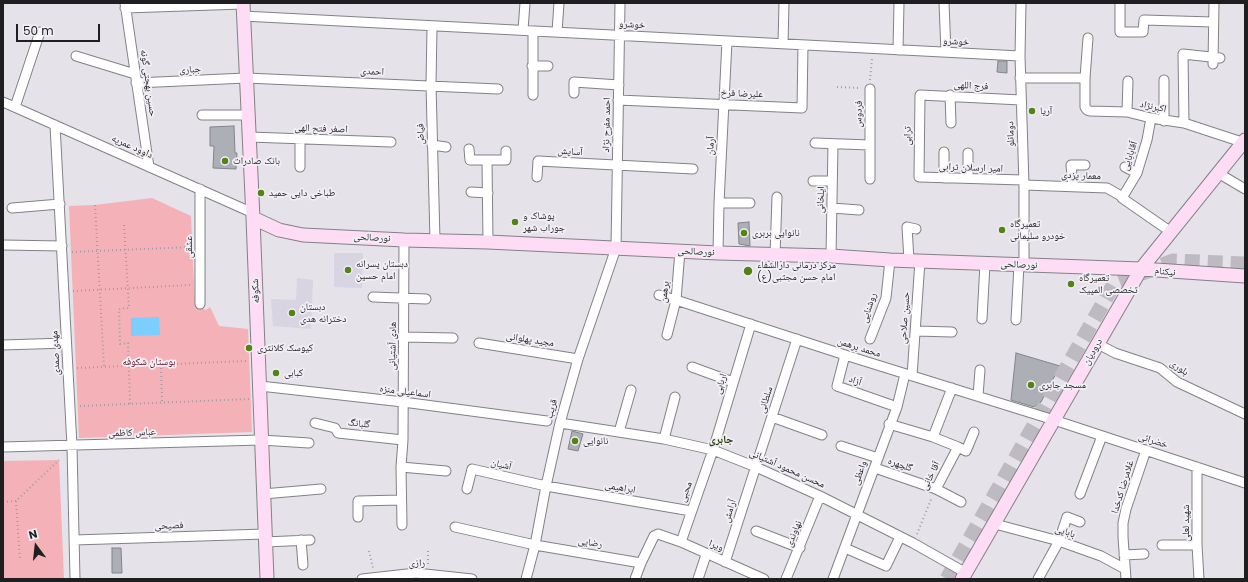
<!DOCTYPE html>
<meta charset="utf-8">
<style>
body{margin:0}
#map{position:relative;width:1248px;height:582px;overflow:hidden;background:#e5e2e9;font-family:Poppins,sans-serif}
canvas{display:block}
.frame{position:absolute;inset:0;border:4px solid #1f1e21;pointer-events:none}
.north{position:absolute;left:16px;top:526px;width:40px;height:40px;-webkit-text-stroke:3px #f2f0f6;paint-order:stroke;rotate:345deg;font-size:11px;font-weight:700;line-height:16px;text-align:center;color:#1f1e21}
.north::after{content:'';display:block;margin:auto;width:14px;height:18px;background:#1f1e21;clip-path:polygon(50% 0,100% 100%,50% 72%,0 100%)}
.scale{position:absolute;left:16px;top:24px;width:84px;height:18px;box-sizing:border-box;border:2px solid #1f1e21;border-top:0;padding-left:5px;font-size:12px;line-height:14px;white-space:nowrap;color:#1f1e21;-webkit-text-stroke:3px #f2f0f6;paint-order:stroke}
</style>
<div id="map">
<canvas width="1248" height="582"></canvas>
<div class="frame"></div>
<div class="north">N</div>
<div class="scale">50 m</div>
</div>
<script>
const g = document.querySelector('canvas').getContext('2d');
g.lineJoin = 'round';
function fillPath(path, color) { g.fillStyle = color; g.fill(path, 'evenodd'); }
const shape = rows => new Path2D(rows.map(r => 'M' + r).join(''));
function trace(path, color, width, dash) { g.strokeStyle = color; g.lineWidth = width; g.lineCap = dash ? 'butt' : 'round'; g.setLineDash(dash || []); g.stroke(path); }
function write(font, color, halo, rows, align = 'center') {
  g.font = font + ' Poppins,"Noto Naskh Arabic",sans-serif'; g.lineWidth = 3.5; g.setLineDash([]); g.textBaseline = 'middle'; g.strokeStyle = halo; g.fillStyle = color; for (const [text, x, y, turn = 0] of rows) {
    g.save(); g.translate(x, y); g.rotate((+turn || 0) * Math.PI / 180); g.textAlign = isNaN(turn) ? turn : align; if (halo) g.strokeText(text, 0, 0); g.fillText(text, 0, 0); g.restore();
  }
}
const built = shape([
 [334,253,363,253,362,288,334,287],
 [297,278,313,280,311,329,273,326,271,299,296,300]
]);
const green = shape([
 [152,198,191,216,195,305,206,310,210,307,219,326,248,329,252,432,79,438,69,206,95,205],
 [59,460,64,579,3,579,3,461]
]);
const water = shape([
 [159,317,160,335,131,336,131,318]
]);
const building = shape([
 [998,61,1007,61,1007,73,997,72,998,61],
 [234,126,235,153,237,153,236,169,213,168,214,146,210,146,210,127,234,126],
 [749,222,750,246,739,244,738,223,749,222],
 [1016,353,1060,366,1041,402,1034,407,1011,400,1016,353],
 [572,431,583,434,578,451,568,449,572,431],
 [112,548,121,548,122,573,112,573,112,548]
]);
const primaryTunnel = shape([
 [947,579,1114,284,1173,261,1245,264]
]);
const path = shape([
 [870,80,872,59],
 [837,87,860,88],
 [95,205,104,366],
 [124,225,129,308,119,309,120,344,128,343,130,404],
 [72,252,191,247],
 [73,291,191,285],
 [161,364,162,402],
 [77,368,247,361],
 [80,406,249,399],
 [16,501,20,561],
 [3,502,16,501,59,460],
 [917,534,932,497],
 [369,551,373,568],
 [428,551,428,566]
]);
const street = shape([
 [125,3,149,167],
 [944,3,946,52],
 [1021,3,1020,56,1024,185,1024,265],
 [1120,3,1120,32,1143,32,1144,20,1213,22],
 [125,8,243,4],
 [243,16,1020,56],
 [432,27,431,85,435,240],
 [523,30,525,3],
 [533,31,533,95],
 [557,32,559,3],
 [1088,38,1085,78,1085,107,1087,110,1090,111,1127,112,1151,118,1184,123,1245,143],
 [783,44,784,3],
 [898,50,899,3],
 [76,56,135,74],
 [1213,64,1214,3],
 [532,66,548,66],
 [1020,78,1085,78],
 [1164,80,1164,121],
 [136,83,246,78,498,89],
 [574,93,574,82,619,85],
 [950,95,951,123],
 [618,100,802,108,803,45],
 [1021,100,920,95,919,177,1023,180],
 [3,102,253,213],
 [15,107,40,32],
 [1127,112,1128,81],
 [202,115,248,115],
 [1184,123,1183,54,1220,58],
 [55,125,72,446,75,579],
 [249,137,391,142],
 [300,139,300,167],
 [815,143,870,145],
 [432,145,446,147],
 [469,149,470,160,506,160,506,151],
 [487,160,488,242],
 [1125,167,1137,173],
 [1218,173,1245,189],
 [537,177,538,161,693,169],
 [944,178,944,152],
 [968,178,968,153],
 [870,179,870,89],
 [813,181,832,181],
 [1024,185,1107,188,1121,196,1122,198,1171,232],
 [1073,186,1071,165,1085,165],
 [471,192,488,193],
 [1122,198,1137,173,1147,140,1151,118],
 [719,203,750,203],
 [12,208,60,204],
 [832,208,859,210],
 [3,245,62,246],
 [718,253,719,203,727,41],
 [775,255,777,197],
 [831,256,833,144],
 [909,260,907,227,916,229],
 [659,295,676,300,845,355,1054,420,1245,483],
 [373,297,426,299],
 [200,304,200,189],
 [982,319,985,264],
 [1016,320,1019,265],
 [916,331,952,332],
 [667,335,676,300,680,251],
 [404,337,453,338],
 [870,339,886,298,890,260],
 [479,343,578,359],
 [1098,344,1115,353,1160,368,1177,382,1245,414],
 [3,345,66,343],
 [845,355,837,386,897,407],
 [692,367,733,382],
 [912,376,920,261],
 [260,386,403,402,547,421],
 [978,396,980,370],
 [772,417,822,435],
 [315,423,335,428,338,433,403,440],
 [560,423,664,439,713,450,756,467,820,496,913,543,966,573],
 [889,424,933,437,958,447],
 [619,432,631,390],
 [933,437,952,388],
 [664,439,675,397],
 [841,446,878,458],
 [3,447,261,440,309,443],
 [401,467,446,471],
 [1197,467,1197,545,1199,579],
 [875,468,936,489,961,502],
 [467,489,472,469,546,486,691,511],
 [936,489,958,447,966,451,974,432],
 [263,494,321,489],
 [1080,494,1102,436],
 [358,517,358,501,401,500],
 [995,524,1059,541,1101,556,1125,569],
 [402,525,401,467,403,440,404,240],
 [455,527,535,545,641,563],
 [756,531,800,548],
 [74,540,265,534],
 [301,540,303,565],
 [265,542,310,540],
 [681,542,713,450,751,324],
 [1162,545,1197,545],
 [845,548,886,566,900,537],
 [1124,555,1144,554],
 [725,562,797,339],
 [362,579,416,573,472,579],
 [526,579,535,545,546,486,560,423,578,359,616,248,620,3],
 [635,579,641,563,654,536,658,534,681,542,764,579],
 [698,579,706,555],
 [786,579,820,496],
 [833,579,897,407,905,374],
 [1038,579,1059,541,1067,517,1080,522],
 [1126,579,1123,537,1123,523,1126,509,1146,450]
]);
const secondary = shape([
 [243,3,253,218,267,579],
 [253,218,279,230,303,235,404,240,488,242,718,253,831,256,890,260,1141,269,1245,276],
 [962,579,1141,269,1245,140]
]);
const markers = [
 [1032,111,4,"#538314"],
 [225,161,4,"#538314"],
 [261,193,4,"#538314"],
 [515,222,4,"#538314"],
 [1002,230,4,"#538314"],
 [744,233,4,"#538314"],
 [348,270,4,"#538314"],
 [748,271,5,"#538314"],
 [1071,284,4,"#538314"],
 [292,313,4,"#538314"],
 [249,348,4,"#538314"],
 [276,373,4,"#538314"],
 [1031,385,4,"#538314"],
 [575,441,4,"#538314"]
];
const streetNames = [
 ["خوشرو",632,25,3],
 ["خوشرو",956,42,3],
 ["جباری",190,70,-3],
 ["احمدی",372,72,2],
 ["حسین بهجتی گونه",148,83,82],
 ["فرج اللهی",971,86,3],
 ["علیرضا فرخ",742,94,2],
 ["اکبرنژاد",1153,107,12],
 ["فردوس",859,114,-89],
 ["احمد مفرح نژاد",607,125,-89],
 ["اصغر فتح الهی",321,129,2],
 ["فیاض",421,134,-91],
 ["دومانلو",1011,134,-91],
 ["ترابی",908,136,-89],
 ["آرمان",711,146,-87],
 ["داوود عمریه",132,147,24],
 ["آسایش",570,152,3],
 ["آقابابایی",1130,156,-71],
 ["امیر ارسلان ترابی",971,168,2],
 ["معمار یزدی",1081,176,2],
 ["ایلخانی",821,200,-88],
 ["نورصالحی",372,238,3],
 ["عشقی",189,247,-90],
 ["نورصالحی",696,252,3],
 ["نورصالحی",1019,265,2],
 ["نیکنام",1165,272,6],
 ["شکوفه",256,291,-92],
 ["برهمن",665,292,-82],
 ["روشنایی",869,308,-72],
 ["حسین صلاحی",905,318,-86],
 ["مجید پهلوانی",530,340,9],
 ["هادی آشتیانی",393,346,-89],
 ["محمد برهمن",859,348,17],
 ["درودیان",1093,352,-60],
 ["مهدی صمدی",56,353,-93],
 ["بلوری",1179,368,35],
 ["آزاد",855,381,19],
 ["اربابی",721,384,-73],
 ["اسماعیلی منزه",405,392,7],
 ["سلطانی",766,400,-72],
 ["قریب",552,409,-74],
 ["گلبانگ",359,424,6],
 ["عباس کاظمی",132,433,-2],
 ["خضرائی",1153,441,18],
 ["آشیان",501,465,13],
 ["گلچهره",900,465,19],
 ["محسن محمود آشتیانی",787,469,24],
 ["واعظی",860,473,-70],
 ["آقا خانی",931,476,-63],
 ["غلامرضا کدخدا",1123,487,-73],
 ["ابراهیمی",620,488,10],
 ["محبی",686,492,-70],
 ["آرامش",730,511,-73],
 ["شهید لعلی",1186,523,-90],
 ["فصیحی",169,526,-2],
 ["بابایی",1065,532,17],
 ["نهاوندی",794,534,-68],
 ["رضایی",590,543,9],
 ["ویرا",716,546,22],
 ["رازی",417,563]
];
const poiNames = [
 ["آریا",1040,111],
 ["بانک صادرات",233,161],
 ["طباخی دایی حمید",269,193],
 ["پوشاک و",523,216],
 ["جوراب شهر",523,228],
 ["تعمیرگاه",1010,224],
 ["خودرو سلیمانی",1010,236],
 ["نانوایی بربری",752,233],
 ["دبستان پسرانه",356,264],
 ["امام حسین",356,276],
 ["مرکز درمانی دارالشفاء",757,265],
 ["امام حسن مجتبی(ع)",757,277],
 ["تعمیرگاه",1079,278],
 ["تخصصی المپیک",1079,290],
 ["دبستان",300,307],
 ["دخترانه هدی",300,319],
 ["کیوسک کلانتری",257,348],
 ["کبابی",284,373],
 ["مسجد جابری",1039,385],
 ["نانوایی",583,441]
];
const parkNames = [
 ["بوستان شکوفه",149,362]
];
const neighbourhoodNames = [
 ["جابری",721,440]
];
fillPath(built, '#d9d4e2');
fillPath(green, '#f4b1b7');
fillPath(water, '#7bcefd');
fillPath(building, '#adafb6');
trace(building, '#82848a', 1);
trace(primaryTunnel, '#bdbbc1', 15, [15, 8]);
trace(street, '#838187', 11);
trace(secondary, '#838187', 15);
trace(path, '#a09da3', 2, [1, 3]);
trace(street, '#fff', 9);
trace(secondary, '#ffdcf6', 13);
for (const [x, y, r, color] of markers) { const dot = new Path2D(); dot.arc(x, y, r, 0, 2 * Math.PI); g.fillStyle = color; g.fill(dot); trace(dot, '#f2f0f6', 1.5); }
write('10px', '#1f1e21', '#f2f0f6', streetNames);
write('10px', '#1f1e21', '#f2f0f6', poiNames, 'left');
write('10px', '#5c1022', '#f2f0f6', parkNames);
write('bold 11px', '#263d0a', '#f2f0f6', neighbourhoodNames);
</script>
